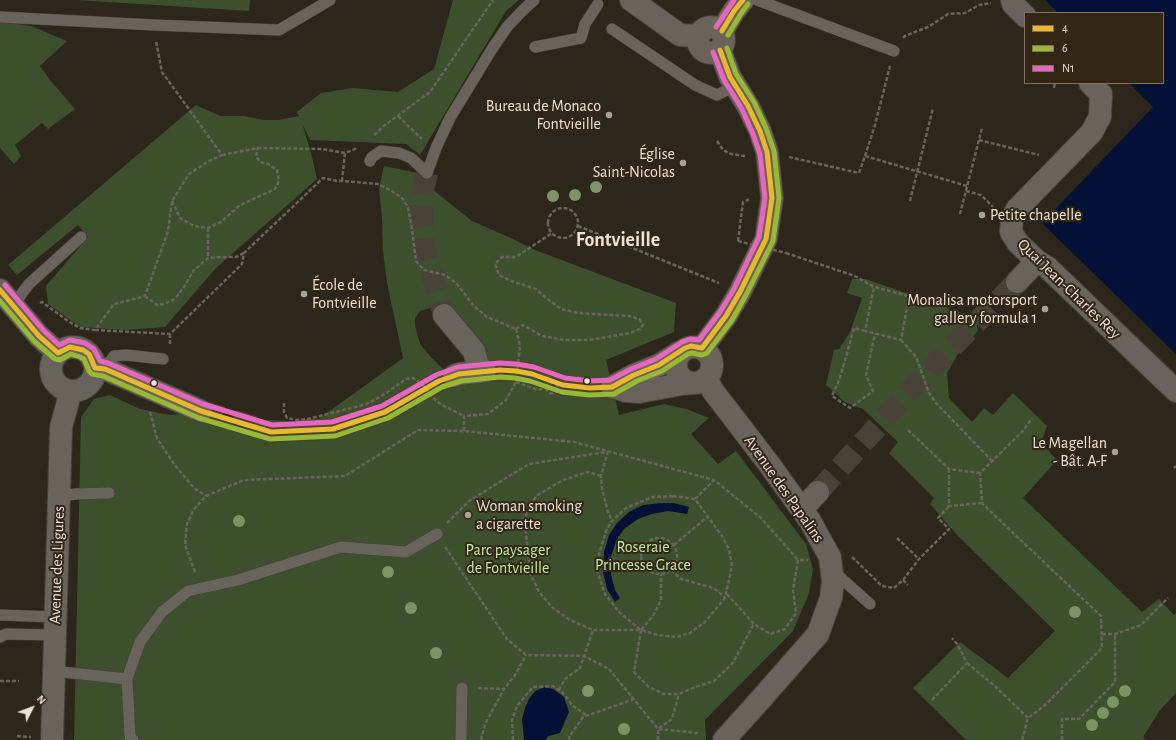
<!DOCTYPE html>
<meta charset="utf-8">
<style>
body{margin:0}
#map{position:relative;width:1176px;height:740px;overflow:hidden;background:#2c261b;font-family:"Alegreya Sans",sans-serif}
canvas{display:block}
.legend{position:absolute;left:1024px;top:12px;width:140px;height:72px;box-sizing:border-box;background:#332714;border:1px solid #7d7262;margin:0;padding:5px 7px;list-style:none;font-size:12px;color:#ebe3d7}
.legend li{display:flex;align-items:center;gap:8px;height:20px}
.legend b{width:20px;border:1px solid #7d7262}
.north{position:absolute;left:12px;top:688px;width:40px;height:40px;-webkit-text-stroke:3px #332714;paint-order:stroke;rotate:48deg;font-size:11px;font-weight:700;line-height:16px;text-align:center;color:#ebe3d7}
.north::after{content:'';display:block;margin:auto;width:14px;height:18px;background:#ebe3d7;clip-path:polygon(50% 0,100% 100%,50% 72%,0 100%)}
</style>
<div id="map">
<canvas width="1176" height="740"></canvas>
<ul class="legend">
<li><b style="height:5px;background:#eab82c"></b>4</li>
<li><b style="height:5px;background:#99b833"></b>6</li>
<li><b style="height:5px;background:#e866bf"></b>N1</li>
</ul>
<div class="north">N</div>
</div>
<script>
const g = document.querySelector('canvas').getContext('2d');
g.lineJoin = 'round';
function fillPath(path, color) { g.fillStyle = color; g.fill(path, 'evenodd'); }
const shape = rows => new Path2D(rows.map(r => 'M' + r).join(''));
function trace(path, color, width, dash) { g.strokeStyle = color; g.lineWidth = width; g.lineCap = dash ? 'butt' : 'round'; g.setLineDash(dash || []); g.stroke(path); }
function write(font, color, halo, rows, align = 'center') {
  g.font = font + ' "Alegreya Sans",sans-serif'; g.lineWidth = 4; g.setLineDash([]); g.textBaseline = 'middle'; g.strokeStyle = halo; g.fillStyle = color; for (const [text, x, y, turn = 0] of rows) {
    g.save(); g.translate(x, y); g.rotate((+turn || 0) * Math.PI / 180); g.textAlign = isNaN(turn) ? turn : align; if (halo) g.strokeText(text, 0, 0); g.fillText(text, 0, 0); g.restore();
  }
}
const green = shape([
 [76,0,250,0,249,11],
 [453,0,519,0,506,11,420,155,406,144,310,140,302,123,311,153,317,179,216,268,165,327,124,330,80,327,48,304,46,286,88,237,78,225,17,275,8,265,196,105,220,116,244,116,264,120,278,120,299,116,297,112,321,93,353,88,398,92,434,69],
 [0,22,31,26,67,41,40,66,50,80,75,109,48,129,42,123,15,145,21,156,14,164,0,148],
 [384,166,437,177,432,189,472,221,511,238,535,250,676,303,674,332,606,360,619,415,664,404,686,409,709,418,691,434,718,464,736,451,806,544,813,569,809,593,793,631,705,720,706,740,74,740,81,417,94,399,110,395,140,409,170,415,182,414,313,423,403,358,387,283,383,251,382,218,379,189],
 [431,308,452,316,477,341,458,378,443,369,431,357,420,344,415,326,415,318,420,311],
 [852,279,866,279,976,318,978,331,962,347,947,373,949,398,972,422,984,408,993,415,1013,393,1047,426,1041,443,1057,460,1023,498,1142,612,1159,599,1174,615,1176,613,1176,693,1160,710,1143,737,1146,740,966,740,913,688,960,642,1008,678,1055,631,957,535,930,504,934,498,889,453,898,442,863,409,845,402,826,385,834,350,839,349,850,332,862,298,847,293]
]);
const water = shape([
 [1045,0,1176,0,1176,354,1042,223,1153,107,1129,83,1163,83,1163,13,1058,13],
 [661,503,674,503,689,507,687,514,668,511,652,514,638,519,624,529,616,541,611,557,611,575,615,590,620,598,615,602,607,589,603,572,604,552,609,535,617,523,629,512,643,505],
 [545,687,553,689,564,697,569,712,560,733,549,736,545,740,524,740,522,719,525,708,529,699,535,691]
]);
const minorTunnel = shape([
 [427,173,422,194,422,223,425,253,444,315],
 [485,371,516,371,532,374,563,385,577,387,590,388,612,387],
 [201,411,271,432,333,429,385,412,439,381,454,376],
 [818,492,925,374,1017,282]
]);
const path = shape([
 [903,38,905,36,928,27,948,14,965,13,979,5,991,3],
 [1054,88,1055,83],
 [398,116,422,139],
 [374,135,385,125,430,92,493,0],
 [979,140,1039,155],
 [717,141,723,150,731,154,745,156],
 [222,155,258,148,322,149,345,153,358,148],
 [865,156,875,125,890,66],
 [789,157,859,173,865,156,967,186],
 [342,181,345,153],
 [966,191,981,195,993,207],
 [172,201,180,218,194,226,208,228,221,222,240,205,275,189,279,181,277,170,268,164,260,162,256,156,258,148],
 [910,201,933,108],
 '548 223a15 15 0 1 1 30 0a15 15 0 1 1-30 0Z',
 [960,214,982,128],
 [578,226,719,283],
 [208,228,208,258],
 [738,241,743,202,750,199],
 [786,253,855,276,874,287,909,296,901,340,865,331,874,287],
 [145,296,157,305,164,304,175,299,184,287,194,270,208,258,219,257,236,257,244,253],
 [40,303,42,302,68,321,80,328,95,330,114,304,145,296,168,231,172,201,189,174,207,162,222,155,162,72,156,41],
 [516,329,523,325,542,336,564,340,589,340,630,333,640,329,643,325,639,319,629,316,578,313,561,309,545,297,536,289,511,281,499,275,495,264,502,257,516,257,552,233],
 [95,330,170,334,242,264,244,253,323,178,337,181,342,181,378,184,392,191,403,199,408,208,412,229,416,261,424,270,445,275,456,283,474,306,487,317,516,329],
 [865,331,854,328,840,378,832,396,850,408,873,391,866,375,875,334],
 [901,340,916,357,929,393,935,402,993,462],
 [170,344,170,334],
 [516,382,538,390,546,388],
 '546.5 388a5.5 5.5 0 1 1 11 0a5.5 5.5 0 1 1-11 0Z',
 [284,403,284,412,287,418,297,420,308,419,367,404,385,394,406,379,413,378,422,384,432,397,442,405,464,416],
 [150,412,157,438,164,449,174,464,194,488,206,496],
 [908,430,949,469,980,473],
 [464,431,464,416,488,414,506,400,516,382,520,346,516,329],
 [608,451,601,476,602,489,608,512,612,521],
 [1174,468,1176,466],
 [949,469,949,506,982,503],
 [601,476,588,472,563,480,536,496,524,519,531,575,539,592,553,608,570,620,593,630,641,630,653,616,661,600,661,574],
 [673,496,695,499,722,536,729,549,732,566,725,598,705,622,690,633,677,637,658,635,641,630,620,613,605,594,597,570,597,561,606,531,612,521,626,508,653,497,673,496],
 [695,499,714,480],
 [447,523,469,501,529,464,606,452],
 '641 556a18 18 0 1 1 36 0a18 18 0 1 1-36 0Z',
 [897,538,919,559],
 [674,545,707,517],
 [445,547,507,639,526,655,584,656,609,669,658,729,698,733],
 [852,557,882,586,894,588,903,580,919,559,949,529,938,518,949,506],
 [671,570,681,579,710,587,718,591,725,598],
 [195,572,185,545,187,524,194,509,206,496,244,480,345,476,418,430,464,431,574,442,714,480,761,518,798,560],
 [903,580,908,585],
 [727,594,754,624,770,634,785,629,796,613,793,590,798,560,808,560],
 [641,630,634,672,649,687,664,694,679,694,695,687,714,681,732,664,754,624],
 [1102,634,1115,634,1141,625,1168,598],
 [967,663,996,687,1028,718],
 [0,681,19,681],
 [478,688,504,689],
 [559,690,565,679,580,668,593,630],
 [932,700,967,663,957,644,952,638],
 [17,736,31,737],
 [481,740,485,724,504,689,515,675,526,655],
 [513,740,512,720,517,706,533,687,553,686,563,693,573,706,586,715],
 [570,740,569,737,583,717,634,699],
 [658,740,658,729,672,719,679,694],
 [1022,740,1028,718,1044,706,1102,648,1101,616,991,512,982,503,980,473,1022,432,1032,418],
 [1062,740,1062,719,1079,719,1115,682,1115,634]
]);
const service = shape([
 [757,0,894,51],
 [0,17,154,25,279,30,330,0],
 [612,29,695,85,717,95,735,86],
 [535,47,581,38,585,24],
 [370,161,372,157,381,151,399,153,411,158,427,173,436,148,450,118,492,49,507,27,523,10,534,0],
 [13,305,29,284,81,237],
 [105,369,114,356,126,355,163,359],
 [59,496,76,494,109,493],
 [833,571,870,604],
 [0,615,55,617],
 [0,637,6,634,54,635],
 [53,671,127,679],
 [133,740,130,737,127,679,140,642,162,612,188,591,238,580,341,547,406,552,437,534],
 [461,740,462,688]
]);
const minor = shape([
 [631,0,680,35,699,36],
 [1012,0,1013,4,1025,16],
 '698 40a13 13 0 1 1 26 0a13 13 0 1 1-26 0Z',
 [722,31,734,11,743,0],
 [1090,83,1101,94,1100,117,1096,124,1092,132,1017,209,1012,219,1011,232,1018,243,1037,261,1047,267,1176,391],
 [1017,282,1037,261],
 [0,290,39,336,58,353],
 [444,315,474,351,480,372],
 '676 365a18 18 0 1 1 36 0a18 18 0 1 1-36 0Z',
 '51 369a22 22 0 1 1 44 0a22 22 0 1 1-44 0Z',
 [702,348,726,316,740,292,766,239,772,198,767,152,760,131,748,106,730,77,720,50],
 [95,368,105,369,201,411],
 [454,376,459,374,485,371],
 [706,378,713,391,769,464,810,521,830,557,833,582,831,598,818,634,761,699,724,740],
 [612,387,626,391,639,392,682,384,694,383],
 [612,387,634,375,659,365,680,352],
 [802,509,818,492],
 [52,740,61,427,71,391]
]);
const pathBridge = shape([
 [738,241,786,253]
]);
const serviceBridge = shape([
 [585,24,598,4]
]);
const bus1 = shape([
 [722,31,734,11,743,0],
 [0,290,39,336,58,353,70,347,83,350,89,354,95,368,105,369,201,411,271,432,333,429,385,412,439,381,459,374,500,370,516,371,532,374,563,385,590,388,612,387,634,375,659,365,685,348,691,346,702,348,726,316,740,292,766,239,772,198,767,152,760,131,748,106,730,77,720,50]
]);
const bus2 = shape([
 [728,35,740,15,748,4],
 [0,301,34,341,55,359,60,360,71,354,80,357,84,359,89,371,92,374,103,376,199,418,270,439,335,436,388,418,442,387,461,381,500,377,515,378,530,381,562,392,589,395,614,394,637,381,662,371,688,354,692,353,702,355,707,353,732,320,746,295,773,241,779,198,774,151,766,128,754,102,736,74,727,48]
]);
const bus3 = shape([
 [716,27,734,0],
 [5,285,44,331,59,345,70,340,85,343,94,349,100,361,108,363,203,404,272,425,332,422,382,406,436,375,458,367,500,363,516,364,534,367,565,378,590,381,610,380,631,369,656,359,682,342,690,339,699,340,720,312,734,289,759,237,765,198,760,154,753,134,742,109,724,80,713,52]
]);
const trees = [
 [596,187],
 [575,195],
 [553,196],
 [239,521],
 [388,572],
 [411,608],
 [1075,612],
 [436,653],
 [588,691],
 [1125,691],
 [1113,702],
 [1103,713],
 [1092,725],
 [624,729]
];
const markers = [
 [609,115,4,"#a8a195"],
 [683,163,4,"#a8a195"],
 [982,215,4,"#a8a195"],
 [304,294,4,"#a8a195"],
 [1045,309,4,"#a8a195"],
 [587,381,3.5,"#ebe3d7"],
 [154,383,3.5,"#ebe3d7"],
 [1115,452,4,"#a8a195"],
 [468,515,4,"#a8a195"]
];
const poiNames = [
 ["Bureau de Monaco",601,106],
 ["Fontvieille",601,124],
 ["Église",675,154],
 ["Saint-Nicolas",675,172],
 ["Petite chapelle",990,215,"left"],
 ["École de",312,285,"left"],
 ["Fontvieille",312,303,"left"],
 ["Monalisa motorsport",1037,300],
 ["gallery formula 1",1037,318],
 ["Le Magellan",1107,443],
 ["- Bât. A-F",1107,461],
 ["Woman smoking",476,506,"left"],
 ["a cigarette",476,524,"left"]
];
const streetNames = [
 ["Quai Jean-Charles Rey",1069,289,44],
 ["Avenue des Papalins",784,489,55],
 ["Avenue des Ligures",57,565,-88]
];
const parkNames = [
 ["Roseraie",643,547],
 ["Princesse Grace",643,565],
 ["Parc paysager",508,550],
 ["de Fontvieille",508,568]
];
const districtNames = [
 ["Fontvieille",618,240]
];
fillPath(green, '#3d502c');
fillPath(water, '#041136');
trace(minorTunnel, '#494237', 22, [22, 11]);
trace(service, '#474139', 12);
trace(minor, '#474139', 24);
trace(path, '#69645c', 2.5, [4, 2]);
trace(service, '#68635b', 11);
trace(minor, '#68635b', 22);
trace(serviceBridge, '#474139', 12, []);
trace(pathBridge, '#69645c', 2.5, [4, 2]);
trace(serviceBridge, '#68635b', 11);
trace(bus1, '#eab82c', 5);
trace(bus2, '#99b833', 5);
trace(bus3, '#e866bf', 5);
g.fillStyle = '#7c9363';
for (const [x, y] of trees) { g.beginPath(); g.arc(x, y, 6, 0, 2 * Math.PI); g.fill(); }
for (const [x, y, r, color] of markers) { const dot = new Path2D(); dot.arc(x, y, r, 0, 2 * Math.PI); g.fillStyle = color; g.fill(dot); trace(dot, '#332714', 1.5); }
write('16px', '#ebe3d7', '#332714', poiNames, 'right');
write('16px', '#ebe3d7', '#332714', streetNames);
write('16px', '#beed9e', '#332714', parkNames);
write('bold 20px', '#ebe3d7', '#332714', districtNames);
</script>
